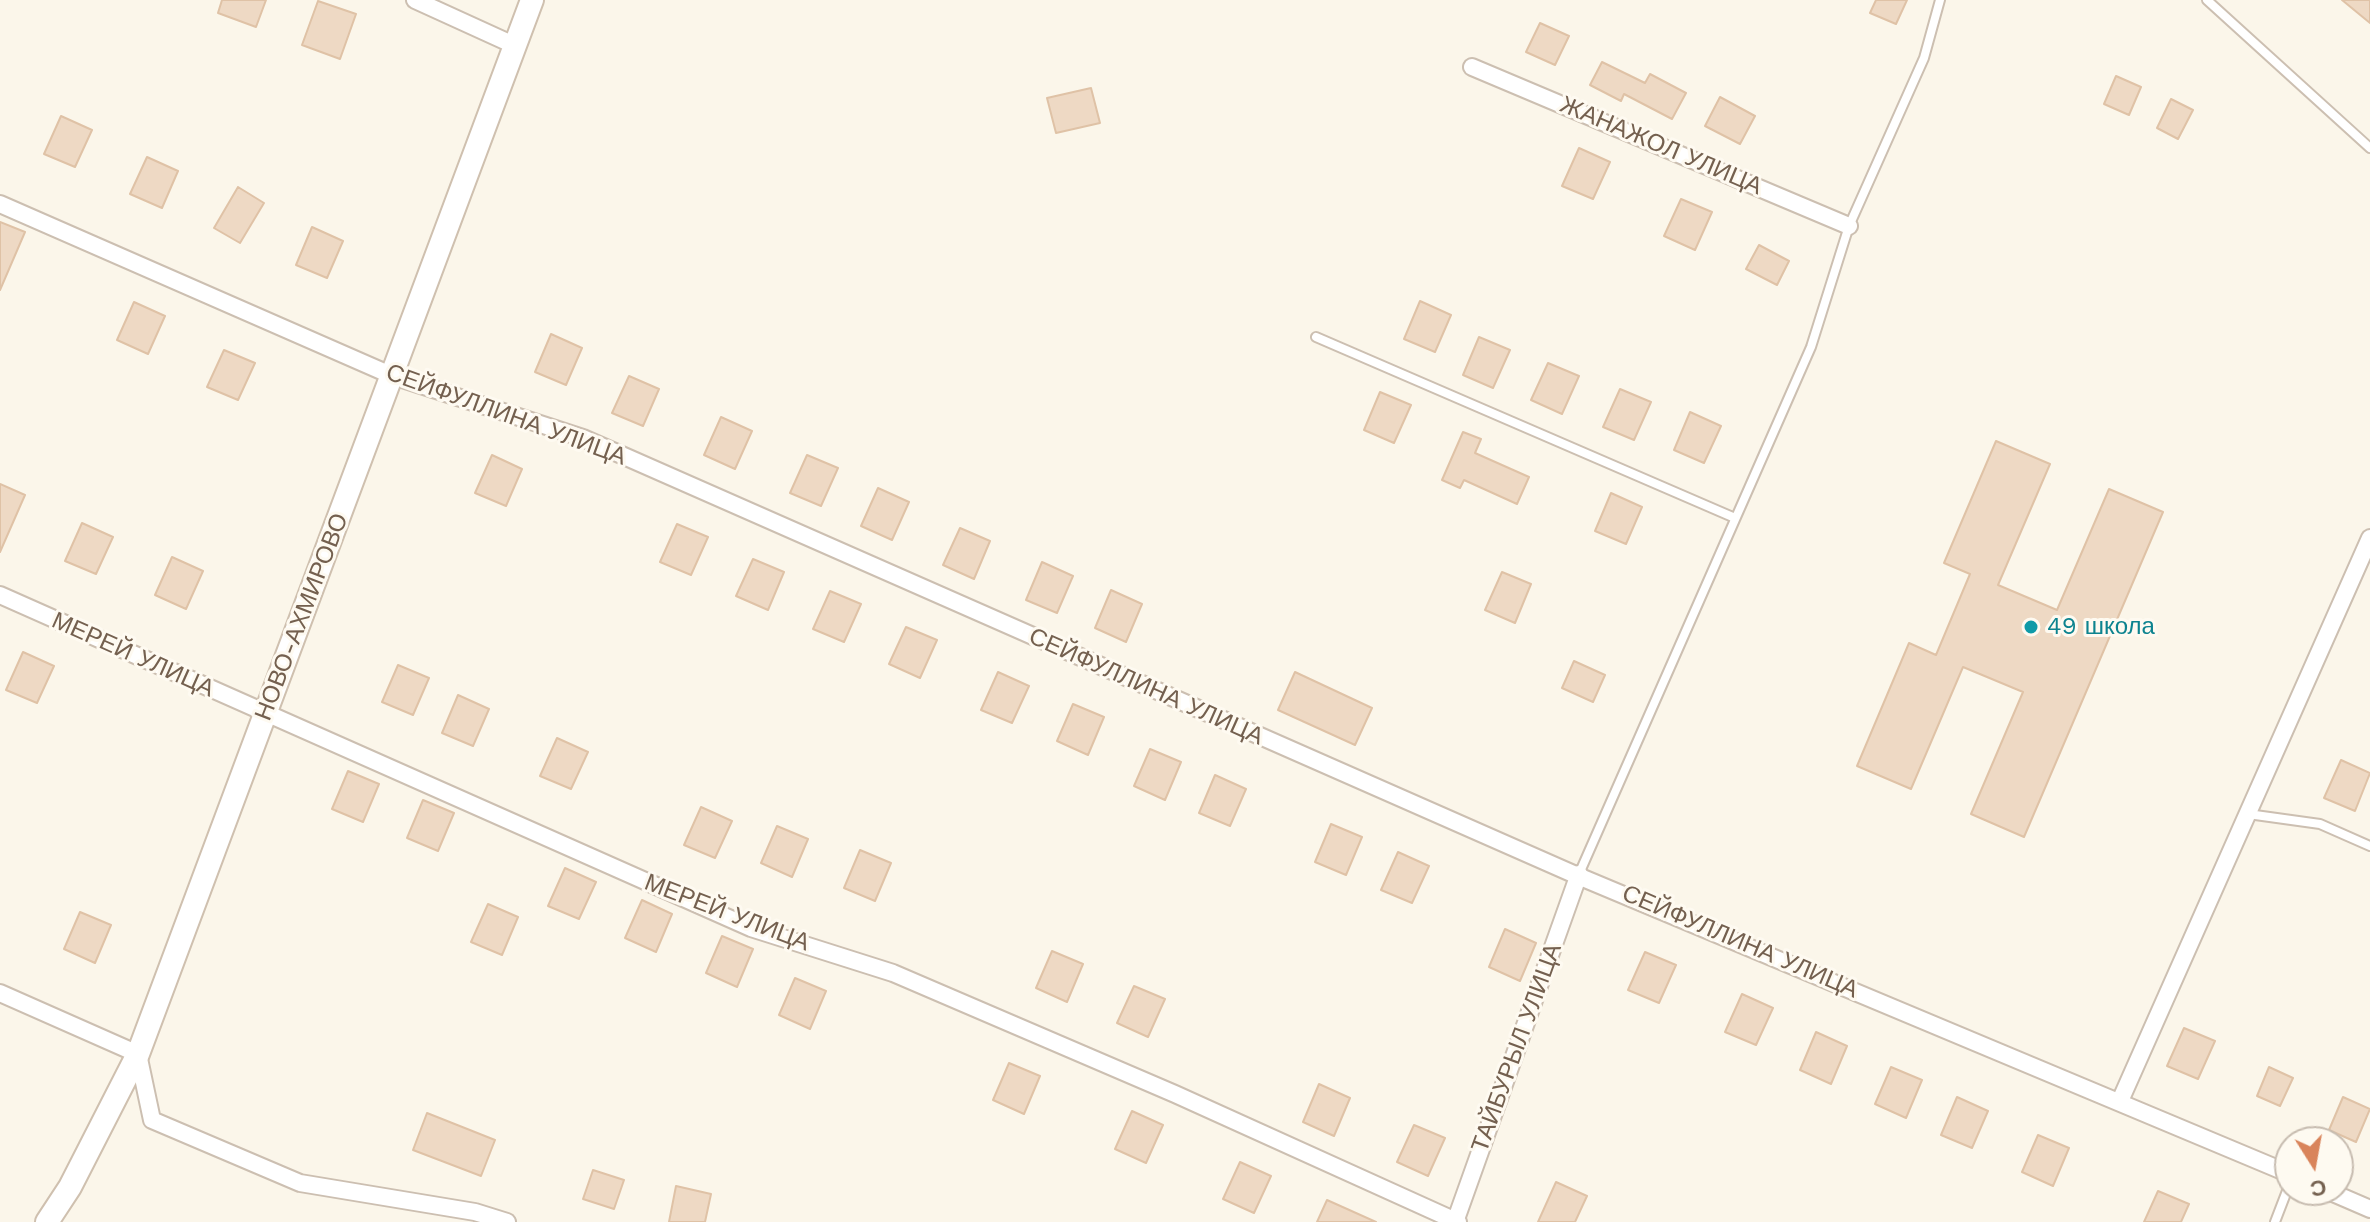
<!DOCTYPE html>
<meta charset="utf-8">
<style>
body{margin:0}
#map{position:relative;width:2370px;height:1222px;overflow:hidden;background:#fbf6ea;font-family:"Work Sans",sans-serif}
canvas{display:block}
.north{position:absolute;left:2274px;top:1126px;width:80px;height:80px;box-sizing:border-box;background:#fefaf1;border:2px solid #c7bcb0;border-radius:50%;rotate:169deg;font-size:22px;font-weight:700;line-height:32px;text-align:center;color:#74604f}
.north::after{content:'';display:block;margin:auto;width:28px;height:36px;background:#d9845b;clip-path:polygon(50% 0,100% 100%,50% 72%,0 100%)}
</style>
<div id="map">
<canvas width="2370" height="1222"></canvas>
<div class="north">С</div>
</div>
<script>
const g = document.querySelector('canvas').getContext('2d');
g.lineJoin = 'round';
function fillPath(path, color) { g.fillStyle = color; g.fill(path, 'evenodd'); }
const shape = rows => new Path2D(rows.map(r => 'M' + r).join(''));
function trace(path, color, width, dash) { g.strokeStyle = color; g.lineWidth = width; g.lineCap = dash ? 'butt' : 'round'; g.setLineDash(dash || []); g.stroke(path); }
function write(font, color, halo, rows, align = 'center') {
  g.font = font + ' "Work Sans",sans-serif'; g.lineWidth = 6; g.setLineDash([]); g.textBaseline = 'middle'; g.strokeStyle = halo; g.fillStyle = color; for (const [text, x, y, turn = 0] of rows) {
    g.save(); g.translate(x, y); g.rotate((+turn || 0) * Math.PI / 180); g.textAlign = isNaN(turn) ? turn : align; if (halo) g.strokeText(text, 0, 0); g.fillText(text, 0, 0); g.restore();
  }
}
const building = shape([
 [222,0,266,0,256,27,218,13,222,0],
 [1876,0,1907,0,1896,24,1870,13,1876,0],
 [2342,0,2370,0,2370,23,2342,0],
 [318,1,356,14,340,59,302,45,318,1],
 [1540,23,1569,36,1555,65,1526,52,1540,23],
 [1602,62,1645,83,1650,74,1686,93,1672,119,1624,94,1621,101,1590,85,1602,62],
 [2116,76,2141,87,2129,115,2104,104,2116,76],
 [1091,88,1100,123,1056,133,1047,98,1091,88],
 [1720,97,1755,116,1740,144,1705,126,1720,97],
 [2171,99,2193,110,2178,139,2157,128,2171,99],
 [61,116,92,130,75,167,44,154,61,116],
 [1579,148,1610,162,1593,199,1562,186,1579,148],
 [147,157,178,171,162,208,130,194,147,157],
 [238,187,264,203,240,243,214,228,238,187],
 [1681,199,1712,212,1695,250,1664,236,1681,199],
 [0,222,25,232,0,290,0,222],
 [312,227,343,241,327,278,296,265,312,227],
 [1759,245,1789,261,1777,285,1746,269,1759,245],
 [1420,301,1451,315,1435,352,1404,339,1420,301],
 [134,302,165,316,148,354,117,340,134,302],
 [551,334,582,348,566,385,535,372,551,334],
 [1479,337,1510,350,1493,388,1463,375,1479,337],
 [224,350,255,363,238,400,207,387,224,350],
 [1548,363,1579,376,1562,414,1531,400,1548,363],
 [629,376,659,389,643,426,612,413,629,376],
 [1620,389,1651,402,1634,440,1603,427,1620,389],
 [1380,392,1411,405,1394,443,1364,430,1380,392],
 [1690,412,1721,426,1704,463,1674,450,1690,412],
 [721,417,752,431,735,469,704,455,721,417],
 [1463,432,1481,439,1475,453,1529,477,1517,504,1464,480,1460,488,1442,480,1463,432],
 [1996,441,2050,464,1998,585,2057,610,2109,489,2163,512,2024,837,1971,814,2023,692,1963,667,1911,789,1857,766,1909,643,1936,655,1970,574,1944,563,1996,441],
 [492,455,522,469,506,506,475,493,492,455],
 [807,455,838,468,821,506,790,493,807,455],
 [0,484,25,495,0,552,0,484],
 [878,488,909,502,892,540,861,526,878,488],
 [1611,493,1642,507,1626,544,1595,531,1611,493],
 [82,523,113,537,96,574,65,561,82,523],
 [677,524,708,537,691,575,660,562,677,524],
 [960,528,990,541,974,579,943,565,960,528],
 [172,557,203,571,186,609,155,595,172,557],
 [753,559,784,572,768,610,736,596,753,559],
 [1042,562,1073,576,1057,613,1026,600,1042,562],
 [1502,572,1531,584,1515,623,1485,610,1502,572],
 [1111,590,1142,604,1126,642,1095,628,1111,590],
 [830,591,861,604,844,642,813,629,830,591],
 [906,627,937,640,920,678,889,664,906,627],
 [23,652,54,666,37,703,6,690,23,652],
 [1574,661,1605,675,1593,702,1562,688,1574,661],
 [398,665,429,678,413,715,382,702,398,665],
 [998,672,1029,686,1012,723,981,710,998,672],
 [1295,672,1372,708,1355,745,1278,710,1295,672],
 [458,695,489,709,473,746,442,733,458,695],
 [1073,704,1104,717,1088,755,1057,741,1073,704],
 [557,738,588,752,571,789,540,776,557,738],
 [1150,749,1181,762,1165,800,1134,786,1150,749],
 [2341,760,2370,773,2355,811,2324,798,2341,760],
 [348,771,379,784,363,822,332,809,348,771],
 [1215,775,1246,789,1230,826,1199,813,1215,775],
 [423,800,454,813,438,851,407,838,423,800],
 [701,807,732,821,715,858,684,845,701,807],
 [1331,824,1362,837,1346,875,1315,862,1331,824],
 [777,826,808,839,792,877,761,863,777,826],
 [860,850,891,863,875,901,844,888,860,850],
 [1398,852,1429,866,1412,903,1381,890,1398,852],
 [565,868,596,882,579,919,548,906,565,868],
 [642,900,672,914,656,952,625,938,642,900],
 [488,904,518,917,502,955,471,942,488,904],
 [80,912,111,925,95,963,64,949,80,912],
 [1505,929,1536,943,1520,981,1489,967,1505,929],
 [722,936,753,949,737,987,706,973,722,936],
 [1052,951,1083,964,1067,1002,1036,988,1052,951],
 [1645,952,1676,965,1659,1003,1628,990,1645,952],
 [795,978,826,991,810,1029,779,1015,795,978],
 [1134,986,1165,999,1148,1037,1117,1023,1134,986],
 [1742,994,1773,1008,1756,1045,1725,1032,1742,994],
 [2184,1028,2215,1041,2198,1079,2167,1066,2184,1028],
 [1816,1032,1847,1046,1831,1084,1800,1070,1816,1032],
 [1009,1063,1040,1076,1024,1114,993,1100,1009,1063],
 [1891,1067,1922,1080,1906,1118,1875,1104,1891,1067],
 [2269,1067,2293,1078,2280,1106,2257,1096,2269,1067],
 [1319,1084,1350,1098,1334,1136,1303,1122,1319,1084],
 [1957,1097,1988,1111,1972,1148,1941,1135,1957,1097],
 [2343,1097,2370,1109,2356,1142,2329,1130,2343,1097],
 [1132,1111,1163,1125,1146,1163,1115,1149,1132,1111],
 [427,1113,495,1140,481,1176,413,1150,427,1113],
 [1414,1125,1445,1138,1428,1176,1397,1162,1414,1125],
 [2038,1135,2069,1148,2053,1186,2022,1172,2038,1135],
 [1240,1162,1271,1176,1254,1213,1223,1199,1240,1162],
 [593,1170,624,1180,614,1209,583,1199,593,1170],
 [1556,1182,1587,1196,1575,1222,1538,1222,1556,1182],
 [676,1186,711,1194,705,1222,669,1222,676,1186],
 [2158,1191,2189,1204,2181,1222,2144,1222,2158,1191],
 [1327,1200,1376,1222,1317,1222,1327,1200]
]);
const lane = shape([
 [2207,0,2370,148],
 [1316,337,1735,518],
 [2248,814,2320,824,2370,846],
 [1579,874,1811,347,1849,226,1924,58,1940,0],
 [2275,1222,2290,1183]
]);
const street = shape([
 [415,0,516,46],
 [1472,67,1849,226],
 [0,204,393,376,583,438,1578,876,2290,1174],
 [0,595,751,928,893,973,1175,1094,1458,1222],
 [0,993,138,1054,152,1120,300,1183,475,1212,507,1222],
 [2120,1101,2370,538],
 [2326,1190,2370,1209],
 [1455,1222,1579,874]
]);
const secondary = shape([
 [47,1222,70,1187,138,1054,532,0]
]);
const markers = [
 [2031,627,8,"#0f9aa8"]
];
const streetNames = [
 ["ЖАНАЖОЛ УЛИЦА",1661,146,23],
 ["СЕЙФУЛЛИНА УЛИЦА",506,415,20],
 ["НОВО-АХМИРОВО",302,617,-69],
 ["МЕРЕЙ УЛИЦА",133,655,24],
 ["СЕЙФУЛЛИНА УЛИЦА",1146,687,24],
 ["МЕРЕЙ УЛИЦА",727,913,21],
 ["СЕЙФУЛЛИНА УЛИЦА",1740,942,23],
 ["ТАЙБУРЫЛ УЛИЦА",1517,1048,-70]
];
const cultureNames = [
 ["49 школа",2047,627]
];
fillPath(building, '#eed9c4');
trace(building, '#dfc2a6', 2);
trace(lane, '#ccbfb1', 12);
trace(street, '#ccbfb1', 20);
trace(secondary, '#cfc0af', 26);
trace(lane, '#fff', 8);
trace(street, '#fff', 16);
trace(secondary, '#fff', 22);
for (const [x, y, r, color] of markers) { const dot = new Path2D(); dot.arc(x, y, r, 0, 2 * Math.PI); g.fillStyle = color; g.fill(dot); trace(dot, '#fefaf1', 3); }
write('24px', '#74604f', '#fefaf1', streetNames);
write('24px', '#0d838f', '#fefaf1', cultureNames, 'left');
</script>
